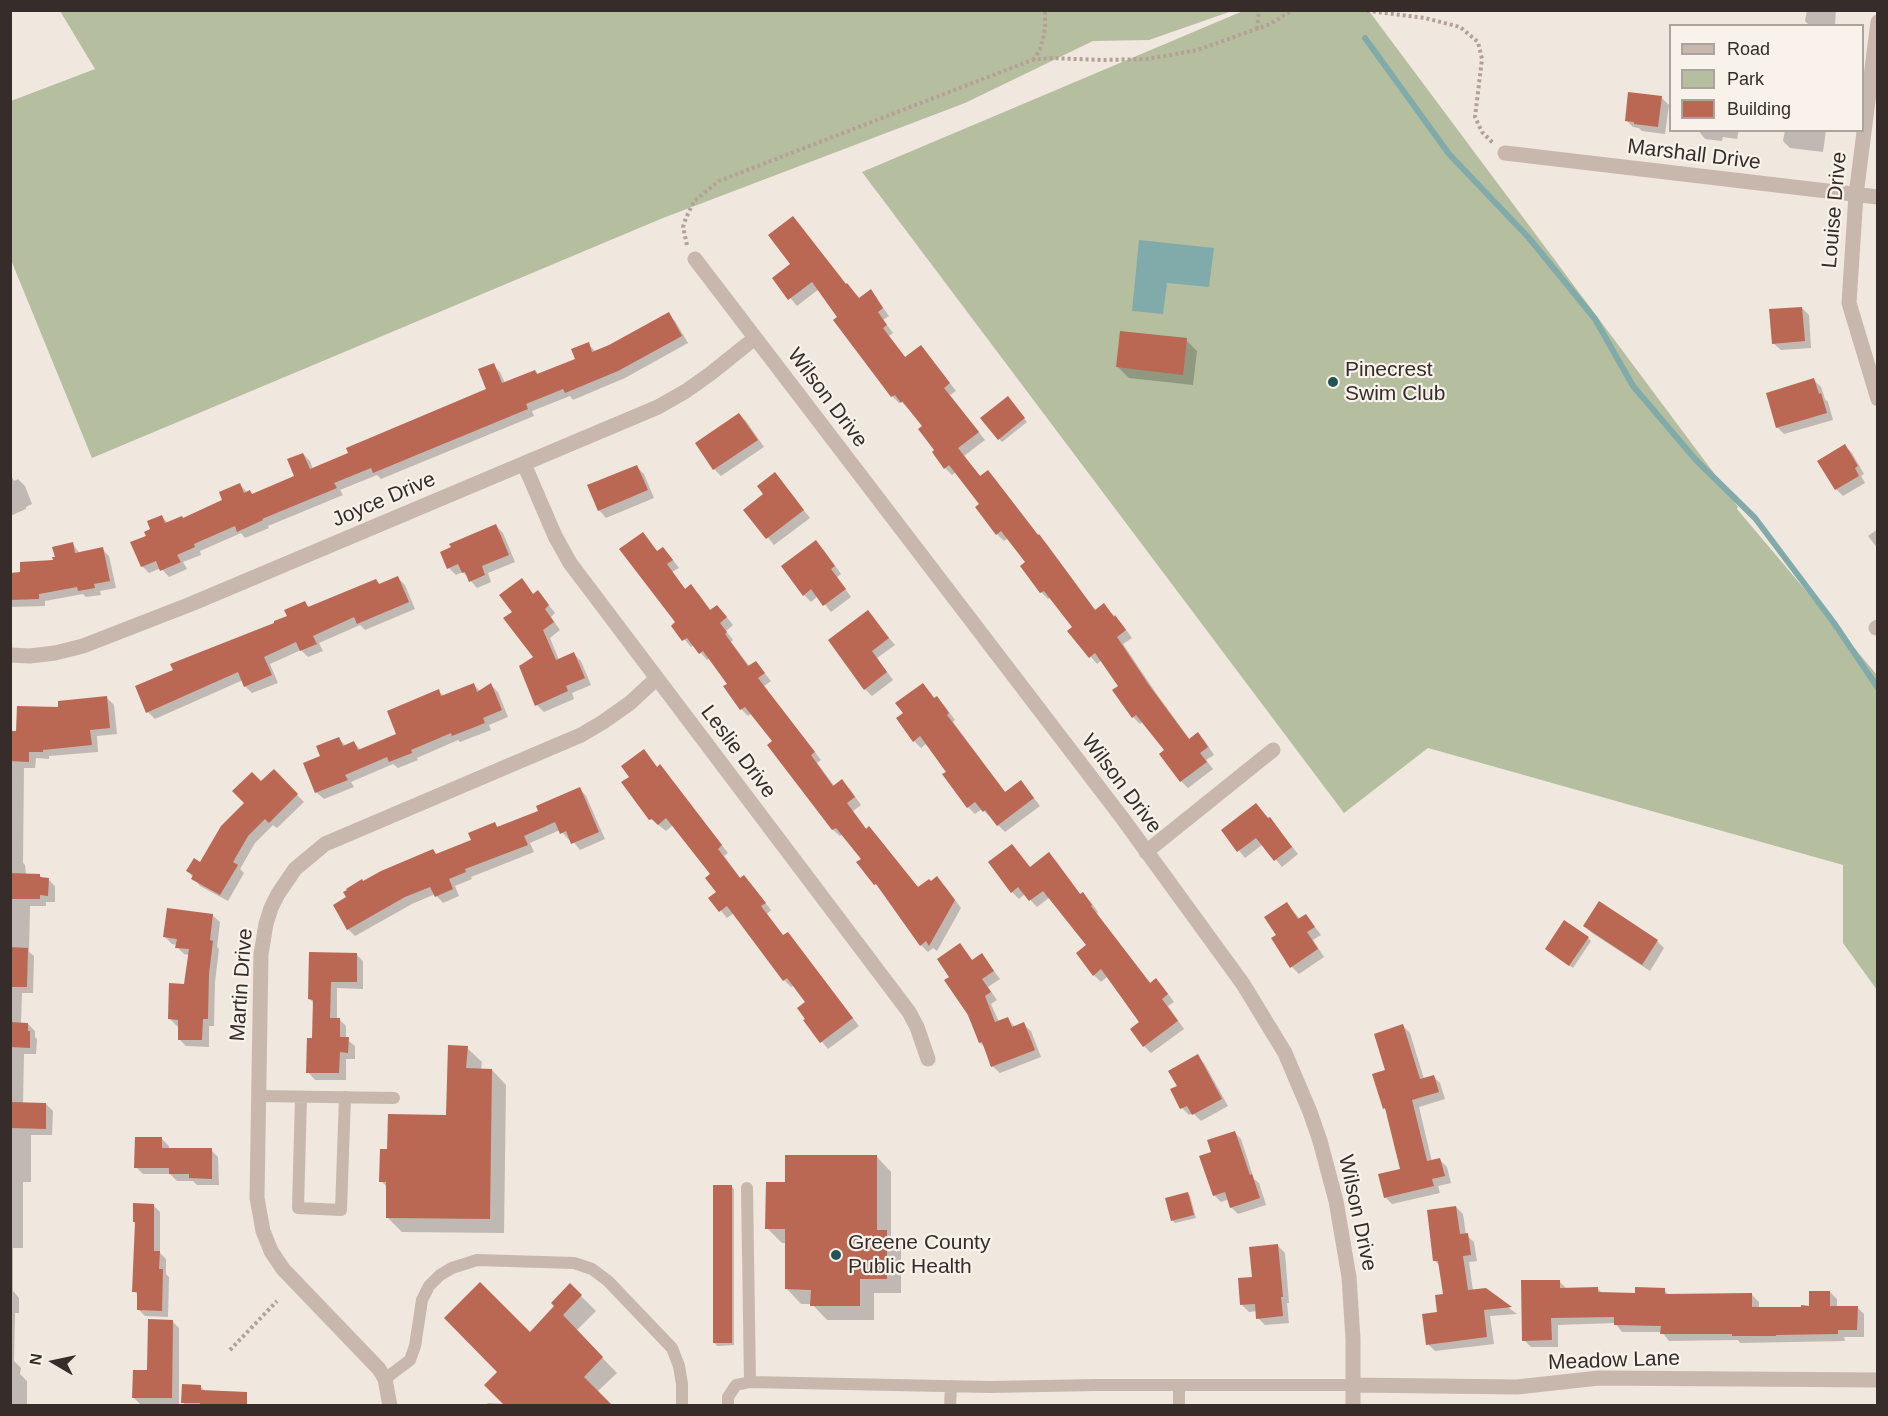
<!DOCTYPE html>
<style>
body{margin:0}
#map{position:relative;width:1888px;height:1416px;overflow:hidden;background:#f0e7df;font-family:Arial,sans-serif}
canvas{display:block}
.frame{position:absolute;inset:0;border:12px solid #362d2a;pointer-events:none}
.legend{position:absolute;left:1669px;top:24px;width:195px;height:108px;box-sizing:border-box;background:#f8f2eb;border:2px solid #aaa39e;margin:0;padding:8px 10px;list-style:none;font-size:18px;color:#362d2a}
.legend li{display:flex;align-items:center;gap:12px;height:30px}
.legend b{width:30px;border:2px solid #aaa39e}
.north{position:absolute;left:24px;top:1332px;width:60px;height:60px;-webkit-text-stroke:4px #f8f2eb;paint-order:stroke;rotate:279deg;font-size:16px;font-weight:700;line-height:24px;text-align:center;color:#362d2a}
.north::after{content:'';display:block;margin:auto;width:21px;height:27px;background:#362d2a;clip-path:polygon(50% 0,100% 100%,50% 72%,0 100%)}
</style>
<div id="map">
<canvas width="1888" height="1416"></canvas>
<div class="frame"></div>
<ul class="legend">
<li><b style="height:8px;background:#c8b7ac"></b>Road</li>
<li><b style="height:16px;background:#b6bea0"></b>Park</li>
<li><b style="height:16px;background:#ba6753"></b>Building</li>
</ul>
<div class="north">N</div>
</div>
<script>
const g = document.querySelector('canvas').getContext('2d');
g.lineJoin = 'round';
function fillPath(path, color) { g.fillStyle = color; g.fill(path, 'evenodd'); }
const shape = rows => new Path2D(rows.map(r => 'M' + r).join(''));
function trace(path, color, width, dash) { g.strokeStyle = color; g.lineWidth = width; g.lineCap = dash ? 'butt' : 'round'; g.setLineDash(dash || []); g.stroke(path); }
function write(font, color, halo, rows, align = 'center') {
  g.font = font + ' Arial,sans-serif'; g.lineWidth = 4.5; g.setLineDash([]); g.textBaseline = 'middle'; g.strokeStyle = halo; g.fillStyle = color; for (const [text, x, y, turn = 0] of rows) {
    g.save(); g.translate(x, y); g.rotate((+turn || 0) * Math.PI / 180); g.textAlign = isNaN(turn) ? turn : align; if (halo) g.strokeText(text, 0, 0); g.fillText(text, 0, 0); g.restore();
  }
}
const green = shape([
 [60,11,1232,11,1149,40,1093,41,965,103,663,218,92,458,11,260,11,101,95,69],
 [1243,11,1369,11,1716,476,1738,507,1737,509,1877,675,1877,990,1843,943,1843,865,1428,748,1344,813,862,172]
]);
const water = shape([
 [1139,240,1214,248,1209,287,1167,283,1163,314,1132,311]
]);
const shadow = shape([
 [1807,10,1836,10,1835,26,1808,24,1805,21],
 [1662,98,1669,105,1665,134,1642,131,1639,128,1633,127,1626,120],
 [1698,130,1739,130,1737,139,1723,137,1722,141,1705,139],
 [1785,130,1826,130,1823,152,1790,148,1783,141],
 [774,278,846,284,859,299,871,291,889,316,883,320,893,333,889,336,906,358,927,354,956,391,950,395,985,440,964,456,981,477,988,472,995,479,1039,536,1046,543,1096,611,1104,605,1122,624,1132,638,1123,644,1156,693,1190,740,1198,734,1205,741,1214,755,1206,760,1213,769,1188,788,1181,781,1166,751,1143,721,1140,724,1133,717,1120,686,1102,660,1097,664,1069,631,1074,628,1051,597,1048,599,1041,592,1027,563,1008,538,1004,541,997,534,981,504,956,472,952,475,945,468,924,426,902,402,899,403,892,396,835,320,839,317,819,289,797,306],
 [1802,308,1809,315,1811,348,1781,350,1773,343],
 [668,314,675,321,688,343,625,378,573,400,570,396,532,411,534,416,381,479,377,475,340,490,343,495,268,526,269,528,245,538,241,533,200,551,201,555,183,562,187,569,169,577,161,568,149,573,142,566,148,537,162,517,168,523,183,519,224,501,240,485,248,493,250,492,253,495,296,477,303,454,310,461,313,469,488,390,493,365,500,372,505,383,535,371,539,375,577,360,588,344,596,352,610,346],
 [1186,340,1197,351,1193,385,1129,378,1118,367],
 [1814,380,1821,387,1825,399,1828,402,1833,420,1784,434,1777,427],
 [1010,401,1027,422,1002,442,999,439],
 [739,414,746,421,764,447,721,476,714,469,697,443],
 [1845,446,1852,453,1864,474,1861,476,1865,483,1843,496,1836,489],
 [637,467,644,474,654,498,606,518,599,510],
 [10,473,14,481,18,479,25,486,32,504,26,507,26,509,10,516],
 [775,474,810,518,774,545,745,510,765,495],
 [496,526,503,533,515,562,488,573,491,582,477,588,463,572,456,575,449,568],
 [1878,529,1878,549,1868,536],
 [642,534,658,552,670,556,679,568,672,572,686,590,698,593,711,611,724,614,733,625,726,631,733,640,731,642,750,667,762,670,771,681,764,686,821,760,817,763,835,787,849,788,861,805,853,811,867,830,869,828,876,835,919,889,944,885,961,908,937,951,933,948,928,952,921,945,883,892,858,863,863,859,843,834,840,836,833,830,769,745,774,742,752,713,748,716,741,709,729,684,710,658,707,660,694,645,691,647,673,626,677,622],
 [73,544,80,554,102,549,109,556,116,588,100,591,101,595,86,597,83,594,45,601,45,606,10,607,10,574,22,574,55,562],
 [823,549,841,574,837,577,851,597,831,612,818,596,811,602,804,595],
 [398,578,405,585,415,609,365,630,360,625,319,643,323,651,308,657,301,650,270,664,278,683,252,693,245,686,243,680,155,719,148,712,289,616,305,603,310,608,376,581,381,585],
 [521,580,534,595,544,599,555,613,551,617,560,630,550,638,559,660,574,654,581,661,591,685,572,693,574,699,544,712,537,705,535,658,514,612],
 [868,612,895,645,877,658,893,680,872,696,865,689],
 [474,685,481,692,491,685,498,692,508,717,489,725,491,730,460,742,458,740,417,758,418,760,398,768,393,764,351,782,354,787,324,799,316,792,322,757,338,738,346,746,354,743,361,750,398,735,438,691,444,696],
 [930,692,935,700,937,698,944,705,955,720,953,722,1006,793,1027,789,1040,806,1005,832,982,809,975,814,968,807,944,775,948,772,927,743,921,748,914,741],
 [107,698,114,705,117,734,97,736,98,752,49,756,49,759,36,758,35,768,24,768,23,863,25,865,26,875,39,875,43,879,48,879,55,886,55,902,46,902,46,906,30,906,29,952,34,956,33,993,22,993,21,1024,28,1024,35,1031,35,1037,37,1039,36,1054,24,1054,23,1104,46,1104,53,1111,52,1135,31,1135,31,1182,23,1182,23,1248,13,1248,13,1291,19,1298,19,1313,15,1313,14,1361,21,1368,20,1374,27,1381,27,1404,10,1406,10,732,17,732,60,709],
 [660,766,728,853,724,856,741,879,744,877,751,884,771,910,767,914,784,937,794,941,859,1026,828,1049,805,1021,807,1002,794,985,791,987,784,980,734,913,727,918,710,898,718,892,712,875,673,825,666,831,651,819,658,768],
 [274,771,304,802,277,828,273,825,255,843,240,869,244,873,228,901,200,886,188,871,201,864,261,783],
 [579,788,586,796,605,839,580,850,571,839,569,840,560,830,530,843,534,852,471,877,472,879,455,886,459,896,443,903,435,894,412,904,355,936,348,929,349,897,364,883,472,840,495,824,499,828,540,812],
 [1269,819,1276,826,1298,854,1282,867,1263,844,1245,858,1223,831],
 [1012,846,1030,868,1049,854,1056,861,1081,895,1083,894,1090,901,1098,912,1097,914,1151,984,1156,980,1163,987,1174,1002,1168,1006,1184,1029,1151,1053,1144,1046,1141,1022,1108,976,1101,982,1094,975,1088,946,1050,897,1037,907,1025,894,1019,899,1012,892],
 [1600,903,1657,941,1664,948,1650,971,1592,933,1585,926],
 [1287,904,1300,919,1306,915,1321,935,1313,940,1324,957,1299,974,1292,967,1273,939,1278,935],
 [212,915,220,922,217,947,219,949,215,982,214,1026,209,1026,209,1047,186,1046,179,1039,180,1026,177,1026,170,1019,186,985,189,955,184,954,177,947,177,945,172,944,165,937],
 [1588,938,1591,941,1573,968,1550,952],
 [960,945,973,961,982,955,1000,979,988,987,997,1000,991,1004,999,1022,1008,1019,1015,1027,1023,1024,1031,1031,1041,1057,1000,1073,992,1066,986,1048,980,1043,951,977],
 [356,954,363,961,363,989,337,988,337,1019,339,1019,346,1026,346,1039,355,1046,355,1059,346,1059,346,1080,315,1080,308,1072,314,1040,314,1004,310,999],
 [1403,1026,1410,1033,1424,1079,1433,1076,1440,1083,1445,1099,1419,1107,1432,1162,1440,1160,1447,1167,1451,1183,1438,1186,1440,1193,1392,1204,1385,1197,1402,1170,1387,1111,1384,1108,1387,1071],
 [467,1048,482,1062,481,1070,492,1070,506,1085,504,1233,402,1232,387,1217,388,1188,381,1181,389,1151,447,1116],
 [1197,1056,1204,1063,1228,1106,1201,1121,1193,1113,1189,1115,1182,1108,1179,1086],
 [1234,1132,1241,1139,1254,1179,1259,1183,1266,1205,1238,1214,1231,1207,1229,1199,1221,1202,1214,1195,1213,1153],
 [162,1139,169,1146,169,1150,211,1150,218,1157,219,1185,197,1185,193,1181,177,1181,170,1174,143,1174,136,1167],
 [877,1157,891,1172,891,1236,901,1247,901,1293,874,1293,874,1320,827,1320,812,1304,801,1304,787,1289,787,1243,782,1243,767,1228,786,1183],
 [731,1186,734,1189,734,1345,717,1346,714,1342],
 [1187,1193,1190,1196,1196,1218,1175,1223,1172,1220],
 [153,1205,160,1212,160,1253,166,1259,166,1274,169,1277,168,1317,145,1316,138,1309,139,1296,134,1291,136,1224,134,1222],
 [1456,1207,1463,1214,1466,1235,1474,1242,1477,1261,1469,1262,1473,1291,1486,1290,1517,1314,1490,1316,1494,1344,1435,1351,1428,1344,1444,1295,1440,1266,1435,1261],
 [1278,1246,1285,1253,1289,1303,1287,1303,1289,1323,1265,1325,1258,1318,1257,1311,1249,1312,1242,1305,1254,1279],
 [1559,1281,1566,1288,1598,1289,1602,1293,1636,1294,1664,1290,1670,1296,1752,1295,1759,1302,1759,1309,1810,1307,1830,1292,1837,1299,1837,1307,1857,1307,1864,1314,1864,1337,1844,1337,1845,1341,1740,1343,1738,1340,1669,1341,1662,1332,1622,1332,1615,1323,1558,1325,1558,1347,1531,1347,1524,1340],
 [570,1285,596,1311,576,1331,617,1373,597,1392,610,1406,485,1406,488,1403,505,1404,530,1334,556,1306],
 [172,1321,179,1328,179,1405,141,1405,134,1398,149,1371],
 [200,1386,206,1392,226,1406,186,1406,183,1402]
]);
const stream = shape([
 [1365,38,1449,154,1529,238,1595,319,1633,386,1696,460,1755,518,1834,623,1878,688]
]);
const building = shape([
 [1628,92,1662,96,1658,127,1634,124,1634,122,1625,121],
 [793,216,846,284,847,283,859,298,871,289,883,308,878,312,887,325,883,328,905,357,921,345,950,383,944,388,979,432,958,448,980,476,988,470,1038,535,1039,534,1095,610,1104,603,1114,617,1115,615,1126,630,1117,637,1149,685,1189,739,1198,732,1208,747,1200,753,1207,762,1180,782,1159,754,1164,750,1136,715,1132,718,1112,690,1118,686,1095,653,1089,658,1067,631,1072,627,1044,591,1040,593,1020,566,1025,562,1001,531,996,535,975,507,979,504,949,465,944,469,932,452,934,450,918,429,922,426,902,401,901,403,895,395,891,397,833,320,837,317,812,282,788,300,772,278,790,264,768,235],
 [1802,307,1805,341,1772,344,1769,309],
 [669,312,682,336,618,371,565,393,563,389,526,404,528,409,373,473,371,468,334,483,337,488,262,519,263,520,237,532,235,526,194,544,195,547,177,555,181,562,160,571,156,561,141,567,130,542,146,536,144,532,150,529,147,521,162,515,165,523,182,516,183,518,222,500,219,492,240,483,244,493,250,490,252,494,294,476,287,459,303,453,310,469,348,453,346,448,486,389,478,369,494,363,502,383,535,370,537,374,575,359,571,349,589,342,592,352,609,345],
 [1120,331,1187,338,1183,375,1116,367],
 [1814,378,1819,394,1821,393,1827,413,1776,428,1766,393],
 [1008,396,1025,418,998,440,980,418],
 [739,413,758,440,713,470,695,443],
 [1845,444,1858,466,1855,468,1859,476,1835,490,1817,461],
 [637,465,648,490,598,511,587,485],
 [775,472,804,510,766,539,743,510,763,494,757,486],
 [496,524,509,555,482,566,485,575,469,582,465,572,462,573,458,564,447,569,440,552,451,547,449,544],
 [643,532,657,551,663,547,673,560,667,564,685,589,691,584,710,610,717,605,727,617,720,623,727,632,725,634,748,666,756,661,765,673,758,678,815,752,811,755,833,786,842,779,855,797,847,803,866,829,869,826,918,887,929,879,931,881,937,876,955,900,929,946,926,941,920,946,876,884,874,885,856,862,861,859,836,828,832,830,767,745,772,741,745,707,740,710,723,686,727,684,703,651,699,654,687,638,682,641,671,626,675,622,619,549],
 [816,540,835,566,831,569,846,589,823,606,811,589,803,596,781,566],
 [73,542,75,553,103,547,110,581,94,584,95,588,78,591,77,587,39,594,39,599,10,600,10,573,20,572,20,562,53,560,52,557,55,557,52,547],
 [398,576,409,602,357,624,354,617,313,636,317,644,300,651,296,642,264,657,272,675,244,687,238,672,146,713,135,686,173,670,170,664,274,623,274,621,287,616,284,610,305,601,308,607,376,579,379,584],
 [522,578,533,594,538,590,549,605,545,609,554,622,543,630,556,660,574,652,585,678,566,686,568,691,535,706,519,666,533,657,503,618,512,612,499,595],
 [868,610,889,638,872,651,887,672,864,690,828,640],
 [474,683,477,692,491,683,502,710,483,718,485,723,452,736,451,733,411,750,412,753,389,762,387,757,345,775,348,780,315,793,303,763,320,756,316,746,339,737,343,746,354,741,358,750,396,734,387,711,439,689,441,696],
 [923,683,934,698,937,696,949,713,947,715,1005,792,1021,780,1034,798,997,826,985,810,983,812,975,802,967,808,942,774,946,772,920,736,913,742,896,718,903,713,895,703],
 [107,696,110,728,90,730,92,745,43,750,43,752,29,752,29,762,10,761,10,731,16,731,17,706,58,707,58,701],
 [644,749,657,767,660,764,722,845,718,849,740,878,744,875,766,903,761,906,783,935,788,932,853,1018,820,1043,803,1020,805,1019,797,1008,805,1002,787,978,783,981,727,906,719,912,708,898,716,892,705,878,710,874,666,818,658,825,652,819,649,820,621,782,629,777,621,766],
 [274,769,298,794,269,823,265,819,248,836,233,862,238,865,220,895,191,879,193,875,186,871,194,858,200,862,221,826,244,803,232,791,252,772,261,781],
 [580,787,599,832,571,844,566,831,560,834,555,822,524,836,528,845,465,869,466,872,449,879,453,889,435,897,430,887,405,897,347,930,333,905,346,897,343,892,347,890,346,889,362,879,363,881,381,871,433,849,436,854,471,840,468,833,495,822,497,827,538,811,536,806],
 [1256,803,1268,818,1270,817,1292,847,1274,861,1256,838,1237,852,1221,830],
 [1012,844,1030,867,1049,852,1080,894,1083,892,1092,905,1091,906,1150,983,1156,978,1168,994,1162,999,1178,1021,1143,1047,1130,1029,1139,1022,1101,969,1093,976,1076,953,1086,945,1043,891,1029,901,1018,887,1011,893,988,862],
 [10,873,40,874,40,877,49,878,48,896,40,895,40,899,10,899],
 [1599,901,1658,940,1642,965,1583,926],
 [1287,902,1298,919,1306,914,1315,927,1307,932,1318,949,1290,968,1271,938,1276,935,1264,917],
 [167,908,213,914,210,940,213,941,209,974,208,1019,203,1019,202,1040,178,1040,178,1020,168,1019,169,983,184,984,189,949,175,948,177,939,163,937],
 [1564,920,1589,937,1569,966,1545,949],
 [960,943,972,960,982,953,994,971,982,979,991,992,985,996,995,1022,1008,1017,1012,1027,1024,1022,1035,1050,991,1067,982,1042,979,1043,968,1015,944,980,949,977,937,959],
 [10,947,28,948,27,987,10,987],
 [309,952,357,953,357,982,331,982,330,1018,340,1018,340,1037,349,1037,348,1053,340,1052,339,1073,306,1073,307,1038,312,1038,313,1000,308,999],
 [10,1022,28,1023,28,1031,30,1031,30,1048,10,1047],
 [1403,1024,1420,1079,1434,1075,1439,1092,1412,1100,1427,1161,1440,1158,1445,1176,1432,1179,1434,1186,1384,1198,1378,1174,1400,1169,1385,1108,1383,1109,1372,1074,1385,1070,1374,1034],
 [448,1045,468,1046,466,1068,492,1069,490,1219,386,1218,386,1182,379,1182,380,1149,387,1149,388,1114,446,1115],
 [1198,1054,1222,1099,1192,1115,1187,1106,1180,1109,1170,1089,1177,1086,1168,1071],
 [10,1102,46,1103,46,1129,10,1128],
 [1235,1131,1250,1175,1252,1174,1260,1198,1230,1208,1225,1192,1213,1196,1199,1156,1211,1152,1207,1140],
 [135,1137,162,1137,162,1148,212,1148,212,1179,189,1178,189,1174,169,1174,169,1168,134,1168],
 [785,1155,877,1155,877,1230,887,1230,887,1279,860,1279,860,1306,810,1306,811,1290,785,1289,785,1229,765,1229,766,1182,785,1182],
 [713,1185,732,1185,732,1343,713,1343],
 [1188,1192,1194,1215,1171,1221,1165,1198],
 [133,1203,154,1204,154,1251,160,1251,159,1269,163,1269,162,1311,137,1310,137,1292,132,1292,135,1222,133,1222],
 [1456,1206,1460,1234,1468,1233,1471,1255,1463,1256,1468,1290,1486,1288,1512,1307,1484,1310,1487,1337,1426,1345,1422,1314,1437,1312,1435,1295,1443,1294,1438,1261,1433,1261,1427,1210],
 [1278,1244,1283,1297,1281,1297,1283,1316,1256,1319,1255,1304,1240,1305,1238,1278,1252,1277,1249,1247],
 [1521,1280,1560,1280,1560,1288,1598,1287,1598,1292,1635,1293,1635,1287,1665,1288,1665,1294,1752,1293,1752,1307,1801,1307,1801,1305,1809,1306,1809,1291,1830,1291,1830,1306,1858,1306,1857,1330,1838,1330,1838,1334,1776,1335,1776,1336,1732,1336,1732,1334,1660,1334,1661,1326,1614,1325,1614,1317,1551,1318,1552,1340,1522,1341],
 [480,1282,530,1332,554,1306,551,1303,570,1283,582,1295,563,1315,603,1357,584,1377,613,1406,505,1406,484,1385,497,1372,444,1318],
 [148,1319,173,1320,172,1398,132,1398,133,1370,147,1370],
 [182,1384,201,1385,201,1390,247,1392,247,1406,200,1406,200,1403,181,1403]
]);
const path = shape([
 [1361,10,1425,18,1460,27,1478,42,1482,59,1475,117,1482,132,1493,143],
 [1257,29,1259,10],
 [1033,60,1040,50,1045,29,1045,10],
 [687,245,683,227,686,218,694,201,719,181,1032,60,1050,58,1103,60,1148,59,1198,50,1270,24,1293,10],
 [230,1350,277,1301]
]);
const service = shape([
 [258,1096,394,1098],
 [301,1097,298,1208,341,1210,345,1097],
 [747,1188,750,1382],
 [385,1379,410,1360,415,1346,422,1300,429,1286,440,1275,452,1268,477,1260,574,1263,592,1269,608,1281,672,1348,679,1366,682,1384,682,1406],
 [728,1406,728,1397,736,1385,750,1382,990,1387,1096,1385,1353,1385],
 [950,1406,951,1386],
 [1179,1406,1179,1385]
]);
const minor = shape([
 [1878,22,1856,195,1849,303,1878,399],
 [1505,153,1878,197],
 [695,259,1123,819,1243,984,1285,1053,1310,1112,1320,1141,1336,1201,1349,1277,1353,1339,1353,1406],
 [524,464,555,536,570,563,909,1012,917,1027,928,1059],
 [1876,628,1878,627],
 [10,655,30,656,55,653,83,646,191,604,658,407,686,391,710,374,755,338],
 [1146,852,1273,750],
 [1353,1385,1517,1387,1599,1378,1878,1380],
 [390,1406,385,1379,379,1369,283,1269,271,1251,263,1231,257,1198,261,954,266,924,271,908,278,894,295,869,325,844,581,735,603,722,630,703,657,678]
]);
const markers = [
 [1333,382,6,"#235354"],
 [836,1255,6,"#235354"]
];
const streetNames = [
 ["Marshall Drive",1694,155,7],
 ["Louise Drive",1835,210,-85],
 ["Wilson Drive",827,398,53],
 ["Joyce Drive",384,500,-23],
 ["Leslie Drive",738,752,53],
 ["Wilson Drive",1121,784,53],
 ["Martin Drive",242,985,-86],
 ["Wilson Drive",1357,1213,78],
 ["Meadow Lane",1614,1361,-2]
];
const poiNames = [
 ["Pinecrest",1345,370],
 ["Swim Club",1345,394],
 ["Greene County",848,1243],
 ["Public Health",848,1267]
];
fillPath(green, '#b6bea0');
fillPath(water, '#81abab');
fillPath(shadow, '#0003');
trace(stream, '#81abab', 6);
fillPath(building, '#ba6753');
trace(path, '#b3a196', 4, [3, 3]);
trace(service, '#c8b7ac', 12);
trace(minor, '#c8b7ac', 15);
for (const [x, y, r, color] of markers) { const dot = new Path2D(); dot.arc(x, y, r, 0, 2 * Math.PI); g.fillStyle = color; g.fill(dot); trace(dot, '#f8f2eb', 2); }
write('21px', '#362d2a', '#f8f2eb', streetNames);
write('21px', '#362d2a', '#f8f2eb', poiNames, 'left');
</script>
